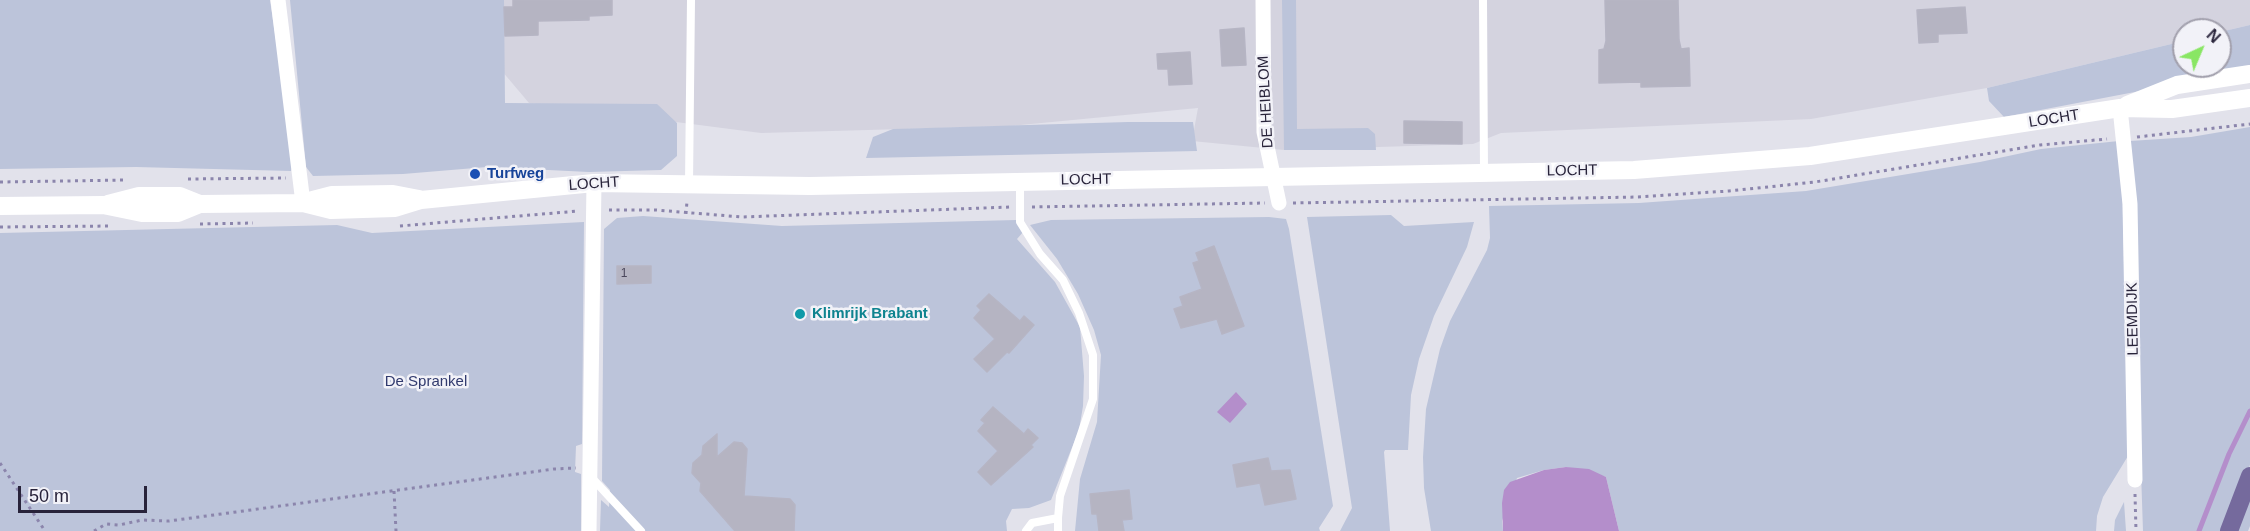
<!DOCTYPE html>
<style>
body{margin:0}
#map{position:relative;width:2250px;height:531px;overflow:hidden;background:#e2e2eb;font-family:Helvetica,sans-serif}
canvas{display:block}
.north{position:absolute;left:2172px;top:18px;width:60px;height:60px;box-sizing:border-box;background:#f2f2f8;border:2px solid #a19fac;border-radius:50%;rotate:44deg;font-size:16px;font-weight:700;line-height:24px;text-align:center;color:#28233a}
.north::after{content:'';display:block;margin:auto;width:21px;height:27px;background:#89e664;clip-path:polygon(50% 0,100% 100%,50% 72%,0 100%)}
.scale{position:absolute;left:18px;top:486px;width:129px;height:27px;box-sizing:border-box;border:3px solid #28233a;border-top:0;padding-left:8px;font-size:18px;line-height:21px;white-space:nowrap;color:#28233a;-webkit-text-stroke:4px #f2f2f8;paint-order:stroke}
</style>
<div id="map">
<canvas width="2250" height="531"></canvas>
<div class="north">N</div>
<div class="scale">50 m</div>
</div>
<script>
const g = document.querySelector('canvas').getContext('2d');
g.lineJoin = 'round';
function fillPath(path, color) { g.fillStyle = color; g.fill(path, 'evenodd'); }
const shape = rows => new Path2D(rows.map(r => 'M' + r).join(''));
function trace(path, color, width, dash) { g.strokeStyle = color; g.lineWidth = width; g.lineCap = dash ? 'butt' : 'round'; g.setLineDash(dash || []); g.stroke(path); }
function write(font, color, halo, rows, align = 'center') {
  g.font = font + ' Helvetica,sans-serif'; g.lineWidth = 5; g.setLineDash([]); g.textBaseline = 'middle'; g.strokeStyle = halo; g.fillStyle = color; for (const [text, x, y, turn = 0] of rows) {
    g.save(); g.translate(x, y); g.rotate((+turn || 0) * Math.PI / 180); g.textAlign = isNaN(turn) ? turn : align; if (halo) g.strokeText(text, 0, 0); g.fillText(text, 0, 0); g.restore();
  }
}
const built = shape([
 [494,0,2250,0,2250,25,2220,32,2220,30,2184,30,2184,41,1987,88,1811,119,1501,133,1473,144,1284,150,1192,141,1198,108,1010,126,761,133,529,103,496,64]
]);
const green = shape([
 [0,0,270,0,294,162,291,171,136,167,0,169],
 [290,0,504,0,505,103,657,104,677,123,677,156,661,170,589,172,487,167,403,174,313,176,306,167],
 [1282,0,1296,0,1297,129,1368,128,1375,134,1376,150,1284,150],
 [2250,25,2250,70,2004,117,1989,101,1987,88,2184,41,2184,66,2220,66,2220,32],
 [1128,122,1193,122,1197,151,866,158,873,137,893,129],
 [2250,127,2250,465,2224,531,2143,531,2130,141,2191,137],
 [2119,141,2122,170,2128,456,2103,497,2097,516,2096,531,1619,531,1606,477,1566,467,1544,470,1517,478,1502,521,1503,531,1431,531,1424,488,1423,457,1426,409,1440,349,1450,321,1487,250,1490,238,1489,206,1639,203,1806,191,1980,162,2041,149],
 [1391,215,1404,226,1474,222,1467,247,1434,316,1419,359,1411,395,1408,450,1385,450,1384,452,1390,531,1340,531,1352,508,1307,217],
 [643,216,782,226,1016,220,1024,231,1017,239,1055,282,1080,327,1084,376,1083,406,1079,430,1051,500,1029,508,1012,509,1006,521,1007,531,600,531,601,500,609,507,610,490,602,481,604,229,617,218],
 [1269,217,1286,219,1289,229,1333,506,1319,528,1320,531,1075,531,1080,479,1097,422,1101,355,1094,330,1078,294,1057,259,1030,225,1051,220],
 [584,222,582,444,576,446,575,472,581,474,581,531,0,531,0,233,337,225,372,233],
 [2250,492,2250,526,2248,531,2235,531],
 [2124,502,2126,531,2114,531,2115,520]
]);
const water = shape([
 [1236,392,1247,404,1230,423,1217,412],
 [1566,467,1589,469,1606,477,1619,531,1503,531,1502,503,1504,490,1510,482,1544,470]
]);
const stream = shape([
 [2199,531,2229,454,2250,411]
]);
const building = shape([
 [513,0,612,0,612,15,589,16,589,20,538,21,538,35,505,36,504,7,513,7,513,0],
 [1605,0,1678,0,1679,40,1681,49,1689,48,1690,86,1641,87,1641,82,1599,83,1599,50,1604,49,1606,41,1605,0],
 [1965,7,1967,33,1938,34,1938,42,1919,43,1917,10,1965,7],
 [1244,28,1246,65,1222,66,1220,30,1244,28],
 [1190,52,1192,84,1169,85,1168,69,1158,69,1157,54,1190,52],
 [1404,121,1462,122,1462,144,1404,143,1404,121],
 [1214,246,1244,326,1222,334,1217,319,1181,328,1174,309,1183,306,1180,297,1202,289,1193,263,1199,261,1196,253,1214,246],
 [617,266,651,266,651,283,617,284,617,266],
 [989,294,1020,321,1024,316,1034,325,1009,353,1007,352,987,372,974,359,995,339,974,318,981,310,977,306,989,294],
 [993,407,1024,434,1028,429,1038,438,1031,445,1033,447,991,485,978,472,998,451,978,431,985,423,981,420,993,407],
 [717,434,717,457,734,442,742,443,747,449,744,496,790,499,795,505,794,531,735,531,700,491,701,483,692,473,693,463,702,455,703,446,717,434],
 [1268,458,1271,471,1290,470,1296,499,1265,505,1260,483,1237,487,1233,465,1268,458],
 [1129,490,1132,519,1122,520,1124,531,1099,531,1097,514,1092,514,1090,494,1129,490]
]);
const path = shape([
 [2137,137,2250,124],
 [188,179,286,178],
 [0,182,127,180],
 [1293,203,1638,197,1729,191,1815,182,2040,145,2107,139],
 [1032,207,1265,203],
 [609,210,656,210,742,217,1010,207],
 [686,214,687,201],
 [200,224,253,223],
 [400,226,579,211],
 [0,227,112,226],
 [0,463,45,531],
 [394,491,396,531],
 [2135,494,2136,531],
 [94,531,106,524,119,525,142,520,169,521,554,469,576,468]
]);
const lane = shape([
 [1483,0,1484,172],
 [1020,183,1020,222,1040,254,1063,280,1079,313,1093,355,1093,399,1060,496,1058,518,1032,523,1026,531],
 [689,184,691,0],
 [592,478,641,531],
 [1058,531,1058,518]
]);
const street = shape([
 [278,0,303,203],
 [1263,0,1264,132,1279,203],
 [2120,108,2130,204,2135,480],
 [589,531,594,183]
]);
const secondary = shape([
 [2127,105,2177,85,2250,74],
 [305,202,332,195,393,194,419,199],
 [108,204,139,196,180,196,200,204],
 [0,206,103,205,142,213,178,213,200,204,303,203,331,210,395,208,421,200,594,183,810,186,1634,170,1810,156,2120,108,2172,109,2250,98]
]);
const primary = shape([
 [2229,531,2250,476]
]);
const markers = [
 [475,174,6,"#1a4fb4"],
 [800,314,6,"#0f9aa8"]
];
const numberNames = [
 ["1",624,274]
];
const streetNames = [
 ["DE HEIBLOM",1266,102,-93],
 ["LOCHT",2054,119,-9],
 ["LOCHT",1572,171,-1],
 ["LOCHT",1086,180,-1],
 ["LOCHT",594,184,-4],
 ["LEEMDIJK",2133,319,-91]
];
const transitNames = [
 ["Turfweg",487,174]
];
const cultureNames = [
 ["Klimrijk Brabant",812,314]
];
const parkNames = [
 ["De Sprankel",426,382]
];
fillPath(built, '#d4d3df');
fillPath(green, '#bcc4da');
fillPath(water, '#b48ecb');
trace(stream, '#b48ecb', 5);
fillPath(building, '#b5b4c2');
trace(building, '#b6b5c4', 1.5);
trace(path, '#8b85ac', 3, [3, 4.5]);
trace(lane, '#fff', 8);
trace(street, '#fff', 15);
trace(secondary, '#fff', 18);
trace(primary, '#756a9d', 18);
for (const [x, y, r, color] of markers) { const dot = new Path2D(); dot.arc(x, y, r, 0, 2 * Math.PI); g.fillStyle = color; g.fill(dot); trace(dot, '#f2f2f8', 2); }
write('12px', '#4b475c', null, numberNames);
write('15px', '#28233a', '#f2f2f8', streetNames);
write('bold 15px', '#164399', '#f2f2f8', transitNames, 'left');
write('bold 15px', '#0d838f', '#f2f2f8', cultureNames, 'left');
write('15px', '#313a6e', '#f2f2f8', parkNames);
</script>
